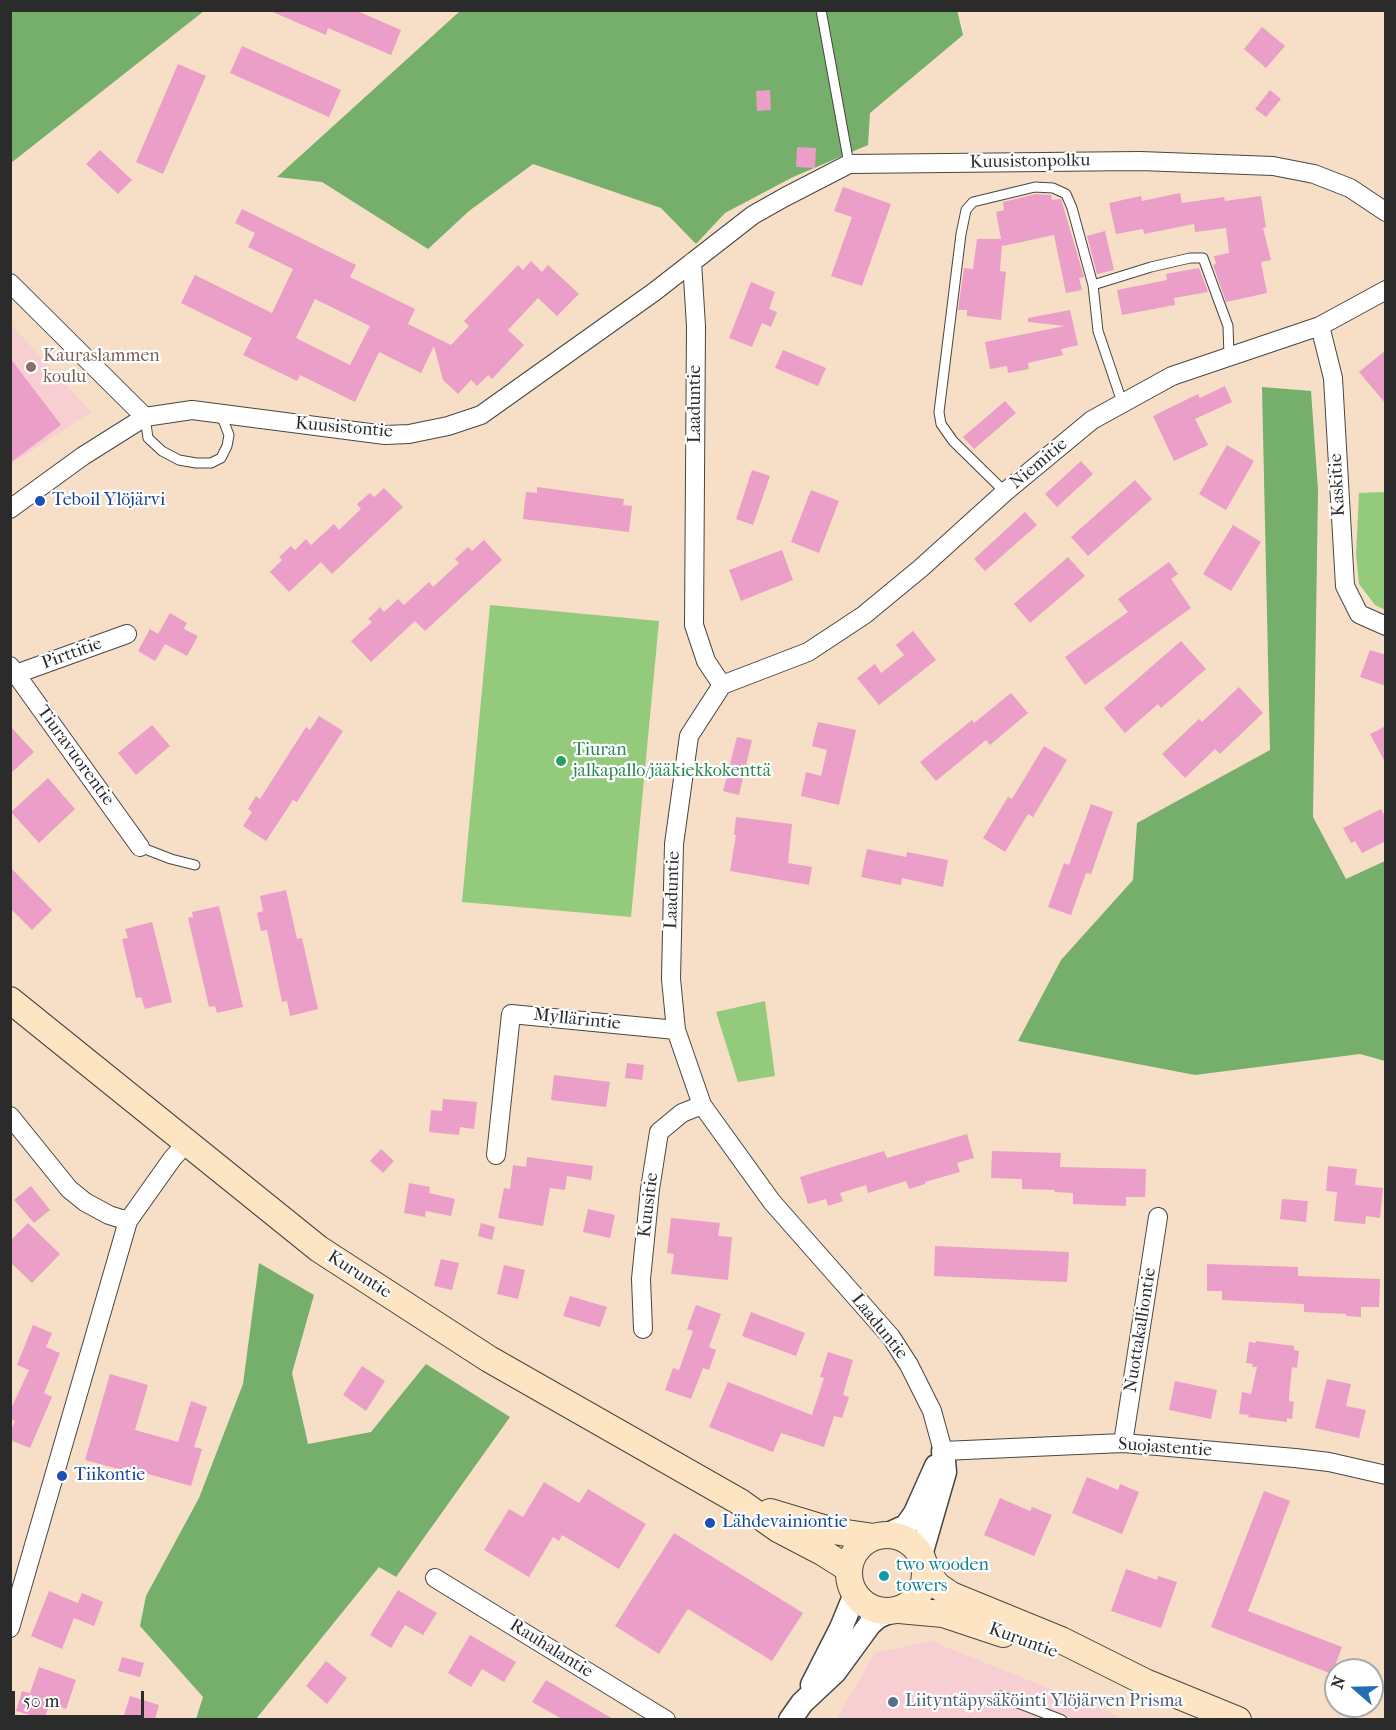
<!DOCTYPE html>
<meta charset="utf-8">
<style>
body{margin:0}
#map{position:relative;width:1396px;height:1730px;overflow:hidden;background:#f6dfc6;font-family:"IM FELL French Canon",serif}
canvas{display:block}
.frame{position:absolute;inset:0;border:12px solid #2b2b2b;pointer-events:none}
.north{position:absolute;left:1324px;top:1658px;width:60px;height:60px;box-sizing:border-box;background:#fff;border:2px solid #aaa;border-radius:50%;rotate:290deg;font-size:16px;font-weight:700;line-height:24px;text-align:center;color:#2b2b2b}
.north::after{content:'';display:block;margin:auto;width:21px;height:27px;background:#1f6fb2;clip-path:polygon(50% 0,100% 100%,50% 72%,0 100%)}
.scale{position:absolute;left:12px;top:1691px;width:132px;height:27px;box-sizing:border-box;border:3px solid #2b2b2b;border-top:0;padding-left:8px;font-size:18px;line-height:21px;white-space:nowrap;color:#2b2b2b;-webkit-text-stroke:4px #fff;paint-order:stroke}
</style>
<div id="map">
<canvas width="1396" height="1730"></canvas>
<div class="frame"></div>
<div class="north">N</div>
<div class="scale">50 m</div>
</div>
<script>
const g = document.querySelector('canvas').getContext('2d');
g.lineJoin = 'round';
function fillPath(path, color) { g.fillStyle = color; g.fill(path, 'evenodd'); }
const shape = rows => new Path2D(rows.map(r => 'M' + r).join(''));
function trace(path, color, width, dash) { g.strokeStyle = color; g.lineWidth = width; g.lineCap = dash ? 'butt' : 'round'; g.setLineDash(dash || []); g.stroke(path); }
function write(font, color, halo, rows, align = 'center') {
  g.font = font + ' "IM FELL French Canon",serif'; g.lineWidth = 4.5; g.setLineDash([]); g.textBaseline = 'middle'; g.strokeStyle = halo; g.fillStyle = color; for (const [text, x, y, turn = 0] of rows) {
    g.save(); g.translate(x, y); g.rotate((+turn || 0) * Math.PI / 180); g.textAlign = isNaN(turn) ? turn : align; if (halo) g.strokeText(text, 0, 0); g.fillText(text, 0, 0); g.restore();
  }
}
const built = shape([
 [10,323,91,412,11,464,10,464],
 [931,1641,1126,1719,836,1720,875,1653]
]);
const green = shape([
 [1385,492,1386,492,1385,610,1375,605,1359,584,1356,554,1359,493],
 [490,605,659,621,631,917,462,902],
 [765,1001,775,1076,738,1082,716,1012]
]);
const forest = shape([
 [11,10,204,10,204,11,11,163],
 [957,10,963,35,870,113,868,145,793,177,725,213,696,244,661,208,533,164,469,211,428,249,322,182,277,177,460,11],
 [1262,387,1311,391,1318,490,1313,817,1346,879,1385,861,1385,1061,1360,1054,1195,1075,1018,1041,1061,960,1133,880,1137,823,1270,750],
 [259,1263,314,1295,292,1373,308,1444,371,1432,426,1364,510,1417,396,1577,379,1567,256,1719,196,1719,203,1697,140,1626,146,1596,199,1498,243,1384]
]);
const building = shape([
 [268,10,355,10,401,30,391,55,328,28,326,35],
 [1262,27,1285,46,1266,68,1244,49],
 [242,46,341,90,329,117,230,73],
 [178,64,206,76,163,174,136,162],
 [770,90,771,110,757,111,756,91],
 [1270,90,1281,99,1266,117,1255,109],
 [797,147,816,148,815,168,796,167],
 [100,150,132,180,118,194,86,164],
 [843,187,891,204,862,286,831,276,852,217,834,211],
 [1180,193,1182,203,1224,197,1225,201,1261,196,1266,227,1263,228,1271,260,1261,262,1267,293,1226,302,1213,265,1216,264,1214,256,1229,253,1226,228,1195,232,1194,224,1144,234,1143,229,1116,234,1109,203,1141,196,1142,201],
 [1036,194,1051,195,1052,200,1061,199,1084,277,1079,278,1082,290,1066,293,1054,235,1003,246,1002,244,1000,271,1006,272,1001,320,967,316,967,310,958,310,964,268,973,269,977,239,1001,239,996,212,1004,210,1003,202],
 [242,209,356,265,350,277,415,309,408,324,451,345,469,326,464,321,518,265,523,270,531,261,542,272,548,265,579,294,557,316,538,298,508,330,524,345,492,379,488,375,477,386,471,380,458,394,443,380,434,346,421,373,379,352,355,402,300,375,297,381,243,355,252,338,181,303,195,275,272,313,293,269,248,247,255,233,235,223],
 [315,299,370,326,350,365,296,338],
 [1105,231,1114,270,1097,274,1087,236],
 [1199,268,1208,292,1174,298,1175,305,1122,315,1117,290,1167,280,1166,274],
 [751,282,775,292,769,309,777,312,771,327,762,323,752,347,729,338],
 [1070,310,1078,345,1061,349,1063,355,1028,363,1029,369,1008,373,1007,366,990,369,985,342,1065,326,1028,322,1028,318],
 [783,350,826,368,818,386,775,368],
 [1386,350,1386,404,1359,372],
 [10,358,61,425,10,463],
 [1225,386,1232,402,1195,419,1208,445,1174,461,1153,416,1198,394,1200,398],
 [1005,401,1016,413,974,449,963,437],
 [1227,445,1254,461,1226,510,1199,494],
 [1081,461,1093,474,1057,507,1045,494],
 [752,470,770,476,753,525,736,519],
 [1135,480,1152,499,1088,556,1071,537],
 [537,487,624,499,623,505,632,506,629,532,523,519,526,492,537,493],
 [384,488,403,507,332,574,321,562,289,592,270,572,282,560,279,557,291,546,295,550,306,539,311,545,334,524,339,530,361,509,357,504,370,493,374,497],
 [811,490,839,501,819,553,791,542],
 [1025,512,1037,525,985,571,974,559],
 [1233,525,1261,542,1231,591,1203,574],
 [484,540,502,560,425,631,415,621,371,662,351,641,372,622,368,619,380,607,384,612,398,599,404,605,429,582,433,587,459,563,455,559,468,547,472,551],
 [782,550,793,580,741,601,729,570],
 [1068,557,1085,576,1030,623,1014,604],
 [1169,562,1178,574,1171,579,1191,608,1085,685,1065,657,1128,612,1118,599],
 [170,613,187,623,184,629,198,636,187,656,165,644,155,661,138,651,150,629,158,634],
 [913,631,936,660,879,705,857,678,875,664,881,673,904,655,896,645],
 [1181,641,1206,669,1161,708,1158,704,1125,733,1104,708],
 [1370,650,1386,655,1386,686,1360,677],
 [1239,687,1263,713,1220,754,1215,749,1185,778,1162,754,1199,719,1202,722],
 [1011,693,1028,713,990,745,986,740,936,781,920,762,972,720,974,723],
 [319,716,343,731,297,802,293,800,266,841,243,826,252,812,248,809,256,796,260,799,306,727,310,730],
 [818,722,856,730,839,805,801,796,806,772,821,776,827,750,812,746],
 [152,725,170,746,136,775,118,753],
 [10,726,34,752,10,774],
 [1386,726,1386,764,1370,734],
 [737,737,752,740,739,795,723,791],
 [1044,746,1067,760,1033,817,1028,814,1005,852,983,838,1008,797,1012,799],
 [48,778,75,809,39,843,11,812],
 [1091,804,1113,812,1091,874,1086,873,1071,915,1048,907,1064,863,1069,865],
 [1381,809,1386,819,1386,841,1362,853,1355,841,1351,843,1343,828],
 [736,817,792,824,788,863,812,867,809,885,730,871,736,835,734,835],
 [867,849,906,857,907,852,948,860,943,887,902,878,901,885,861,877],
 [10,867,52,910,32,930,10,908],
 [286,890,297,939,302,938,318,1009,290,1016,287,1001,282,1002,267,930,261,931,257,913,263,911,260,896],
 [219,906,243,1007,217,1013,215,1006,209,1007,188,918,193,917,192,912],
 [152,922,172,1002,145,1009,141,997,136,998,122,939,128,938,125,929],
 [627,1063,644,1065,642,1080,625,1078],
 [554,1075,610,1082,606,1107,551,1100],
 [443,1099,477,1102,474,1129,460,1127,459,1135,429,1132,431,1110,442,1111],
 [967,1134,974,1158,957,1163,960,1172,925,1182,925,1184,909,1189,906,1181,868,1193,866,1185,840,1193,843,1201,828,1206,826,1199,808,1204,800,1177,884,1151,887,1158],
 [381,1149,394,1161,383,1173,370,1161],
 [992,1151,1061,1153,1060,1167,1146,1169,1145,1197,1126,1197,1126,1206,1073,1204,1073,1193,1054,1192,1055,1190,1022,1189,1022,1179,991,1178],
 [527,1157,593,1166,591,1180,567,1176,565,1190,550,1188,543,1226,498,1218,504,1188,510,1189,513,1165,526,1167],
 [1328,1166,1357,1169,1355,1185,1383,1188,1380,1218,1366,1216,1365,1224,1334,1221,1337,1192,1326,1191],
 [409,1183,430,1187,429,1193,455,1199,451,1216,426,1211,425,1217,404,1213],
 [31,1186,50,1210,34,1223,14,1200],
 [1282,1199,1308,1201,1306,1222,1280,1219],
 [588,1209,615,1215,610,1238,583,1232],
 [671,1218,720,1223,718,1236,732,1237,728,1280,671,1274,674,1254,667,1253],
 [28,1223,60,1254,32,1283,10,1262,10,1241],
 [481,1223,495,1227,492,1240,478,1236],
 [935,1246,1069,1252,1067,1282,934,1276],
 [441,1259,459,1263,452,1290,434,1286],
 [1207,1264,1298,1267,1298,1276,1380,1279,1379,1307,1361,1307,1361,1317,1346,1316,1346,1314,1304,1312,1304,1304,1222,1300,1222,1291,1207,1291],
 [504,1265,525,1270,518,1299,497,1294],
 [570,1296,607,1307,600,1327,563,1316],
 [696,1305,721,1314,709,1347,716,1350,709,1370,703,1368,691,1399,665,1390,673,1368,679,1370,693,1331,687,1329],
 [751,1312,805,1333,796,1356,742,1336],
 [33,1325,52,1333,46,1347,60,1353,44,1393,52,1397,30,1448,10,1440,10,1432,15,1421,10,1419,10,1411,29,1370,17,1365],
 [1256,1341,1294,1346,1294,1350,1299,1351,1297,1368,1292,1367,1289,1397,1289,1401,1294,1402,1292,1419,1287,1418,1287,1422,1248,1417,1249,1415,1239,1414,1242,1392,1251,1394,1257,1367,1252,1367,1253,1364,1246,1363,1249,1342,1256,1343],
 [828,1352,853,1360,843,1395,849,1397,842,1418,834,1416,824,1447,781,1433,773,1452,709,1427,728,1382,812,1415,824,1378,820,1377],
 [362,1366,385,1381,366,1411,343,1395],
 [110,1374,148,1385,135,1430,178,1442,191,1401,207,1407,194,1447,202,1449,191,1486,123,1467,122,1470,85,1460],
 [1327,1379,1351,1384,1346,1406,1366,1410,1359,1438,1315,1428],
 [1175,1381,1217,1390,1211,1419,1169,1410],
 [1087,1477,1118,1490,1120,1484,1139,1492,1122,1534,1072,1513],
 [544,1482,579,1503,588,1489,646,1524,619,1569,562,1535,559,1541,553,1537,529,1577,484,1550,509,1509,523,1517],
 [1264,1491,1290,1501,1248,1611,1342,1647,1332,1674,1211,1627],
 [1000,1498,1030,1511,1032,1507,1052,1515,1034,1556,984,1535],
 [674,1533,803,1613,772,1661,688,1609,659,1654,615,1626],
 [1126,1569,1157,1580,1158,1576,1177,1582,1161,1628,1111,1611],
 [398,1590,437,1613,423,1635,405,1625,391,1648,370,1635],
 [49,1591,78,1603,82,1593,103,1602,94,1626,74,1618,62,1649,31,1636],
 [470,1635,516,1662,504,1682,482,1669,471,1687,448,1673],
 [122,1657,144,1663,140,1677,118,1671],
 [326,1661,347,1678,327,1704,306,1686],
 [39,1667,76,1680,66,1709,50,1703,44,1719,16,1711,22,1691,30,1693],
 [546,1680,613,1719,562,1719,532,1702],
 [130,1696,159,1705,155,1719,123,1719]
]);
const service = shape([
 [821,10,849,164],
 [1093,285,1151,267,1190,258,1203,258,1228,326,1229,356],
 [145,417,148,438,162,451,179,460,196,463,211,463,221,458,227,446,229,435,221,415],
 [1005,492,953,441,941,424,939,412,961,234,966,210,973,202,1035,187,1053,188,1066,194,1072,208,1093,285,1098,331,1122,402],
 [140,847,171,859,195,865],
 [1000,1696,1062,1720]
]);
const minor = shape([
 [692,262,696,326,694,625,706,661,722,685,689,736,674,844,671,979,676,1030,702,1105,772,1202,891,1337,909,1365,932,1411,943,1451,1123,1443,1295,1458,1329,1462,1386,1475],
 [10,283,145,417],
 [1320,326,1333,378,1345,586,1359,614,1386,626],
 [10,509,83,456,145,417,192,410,385,435,409,434,448,426,481,415,654,292,753,215,785,197,849,164,1140,161,1273,166,1314,174,1350,188,1386,212],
 [10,666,140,847],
 [16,674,127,634],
 [722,685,808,652,864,615,921,568,1005,492,1092,420,1172,376,1320,326,1386,290],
 [10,1116,69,1189,85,1202,109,1215,128,1221],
 [496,1155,511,1014,676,1030],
 [643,1329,641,1279,650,1189,659,1132,682,1113,702,1105],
 [1123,1443,1158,1217],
 [435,1578,666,1720],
 [10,1628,128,1221,172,1159,187,1142]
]);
const tertiary = shape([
 [886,1535,906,1526,915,1513,936,1466],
 [921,1555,945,1472,943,1451],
 [812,1685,841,1628,855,1594],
 [790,1720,802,1703,835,1672,870,1624,878,1617,892,1611]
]);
const secondary = shape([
 [10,1000,319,1249,489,1359,740,1502,778,1529,822,1552,849,1569],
 [770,1512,833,1531,874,1537],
 '849 1573a38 38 0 1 1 76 0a38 38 0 1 1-76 0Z',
 [925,1570,938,1586,951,1595,1061,1640,1145,1682,1238,1720],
 [899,1610,943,1614,1003,1634]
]);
const markers = [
 [31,367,6,"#8d6e63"],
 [40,501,6,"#1a4fb4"],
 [561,761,6,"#2e9e5b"],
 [62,1476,6,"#1a4fb4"],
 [710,1523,6,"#1a4fb4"],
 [884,1576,6,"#0f9aa8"],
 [893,1702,6,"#5c6f8a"]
];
const streetNames = [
 ["Kuusistonpolku",1030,162,-1],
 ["Laaduntie",696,404,-90],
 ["Kuusistontie",344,428,5],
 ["Niemitie",1039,464,-40],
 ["Kaskitie",1338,485,-93],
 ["Pirttitie",72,654,-20],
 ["Tiuravuorentie",75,756,54],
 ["Laaduntie",673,890,-88],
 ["Myllärintie",577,1020,6],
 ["Kuusitie",649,1205,-83],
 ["Kuruntie",359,1275,33],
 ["Laaduntie",879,1327,51],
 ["Nuottakalliontie",1141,1330,-81],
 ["Suojastentie",1165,1448,4],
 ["Kuruntie",1023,1641,20],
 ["Rauhalantie",551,1649,32]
];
const educationNames = [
 ["Kauraslammen",43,357],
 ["koulu",43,378]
];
const transitNames = [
 ["Teboil Ylöjärvi",52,501],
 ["Tiikontie",74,1476],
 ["Lähdevainiontie",722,1523]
];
const leisureNames = [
 ["Tiuran",573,751],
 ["jalkapallo/jääkiekkokenttä",573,772]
];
const cultureNames = [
 ["two wooden",896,1566],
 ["towers",896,1587]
];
const serviceNames = [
 ["Liityntäpysäköinti Ylöjärven Prisma",905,1702]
];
fillPath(built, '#f7cfd3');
fillPath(green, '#93ca7c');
fillPath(forest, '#76ae6c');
fillPath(building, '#eb9ec8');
trace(service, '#494642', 11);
trace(minor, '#494642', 20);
trace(tertiary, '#494642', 25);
trace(secondary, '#494642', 28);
trace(service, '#fff', 9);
trace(minor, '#fff', 18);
trace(tertiary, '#fff', 22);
trace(secondary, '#fde5c4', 26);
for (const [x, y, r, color] of markers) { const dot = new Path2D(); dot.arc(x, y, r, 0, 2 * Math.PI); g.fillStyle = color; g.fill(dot); trace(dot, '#fff', 2); }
write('18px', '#2b2b2b', '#fff', streetNames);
write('18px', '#785e54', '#fff', educationNames, 'left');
write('18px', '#164399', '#fff', transitNames, 'left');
write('18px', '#27864d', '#fff', leisureNames, 'left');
write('18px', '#0d838f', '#fff', cultureNames, 'left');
write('18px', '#4e5e75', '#fff', serviceNames, 'left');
</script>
